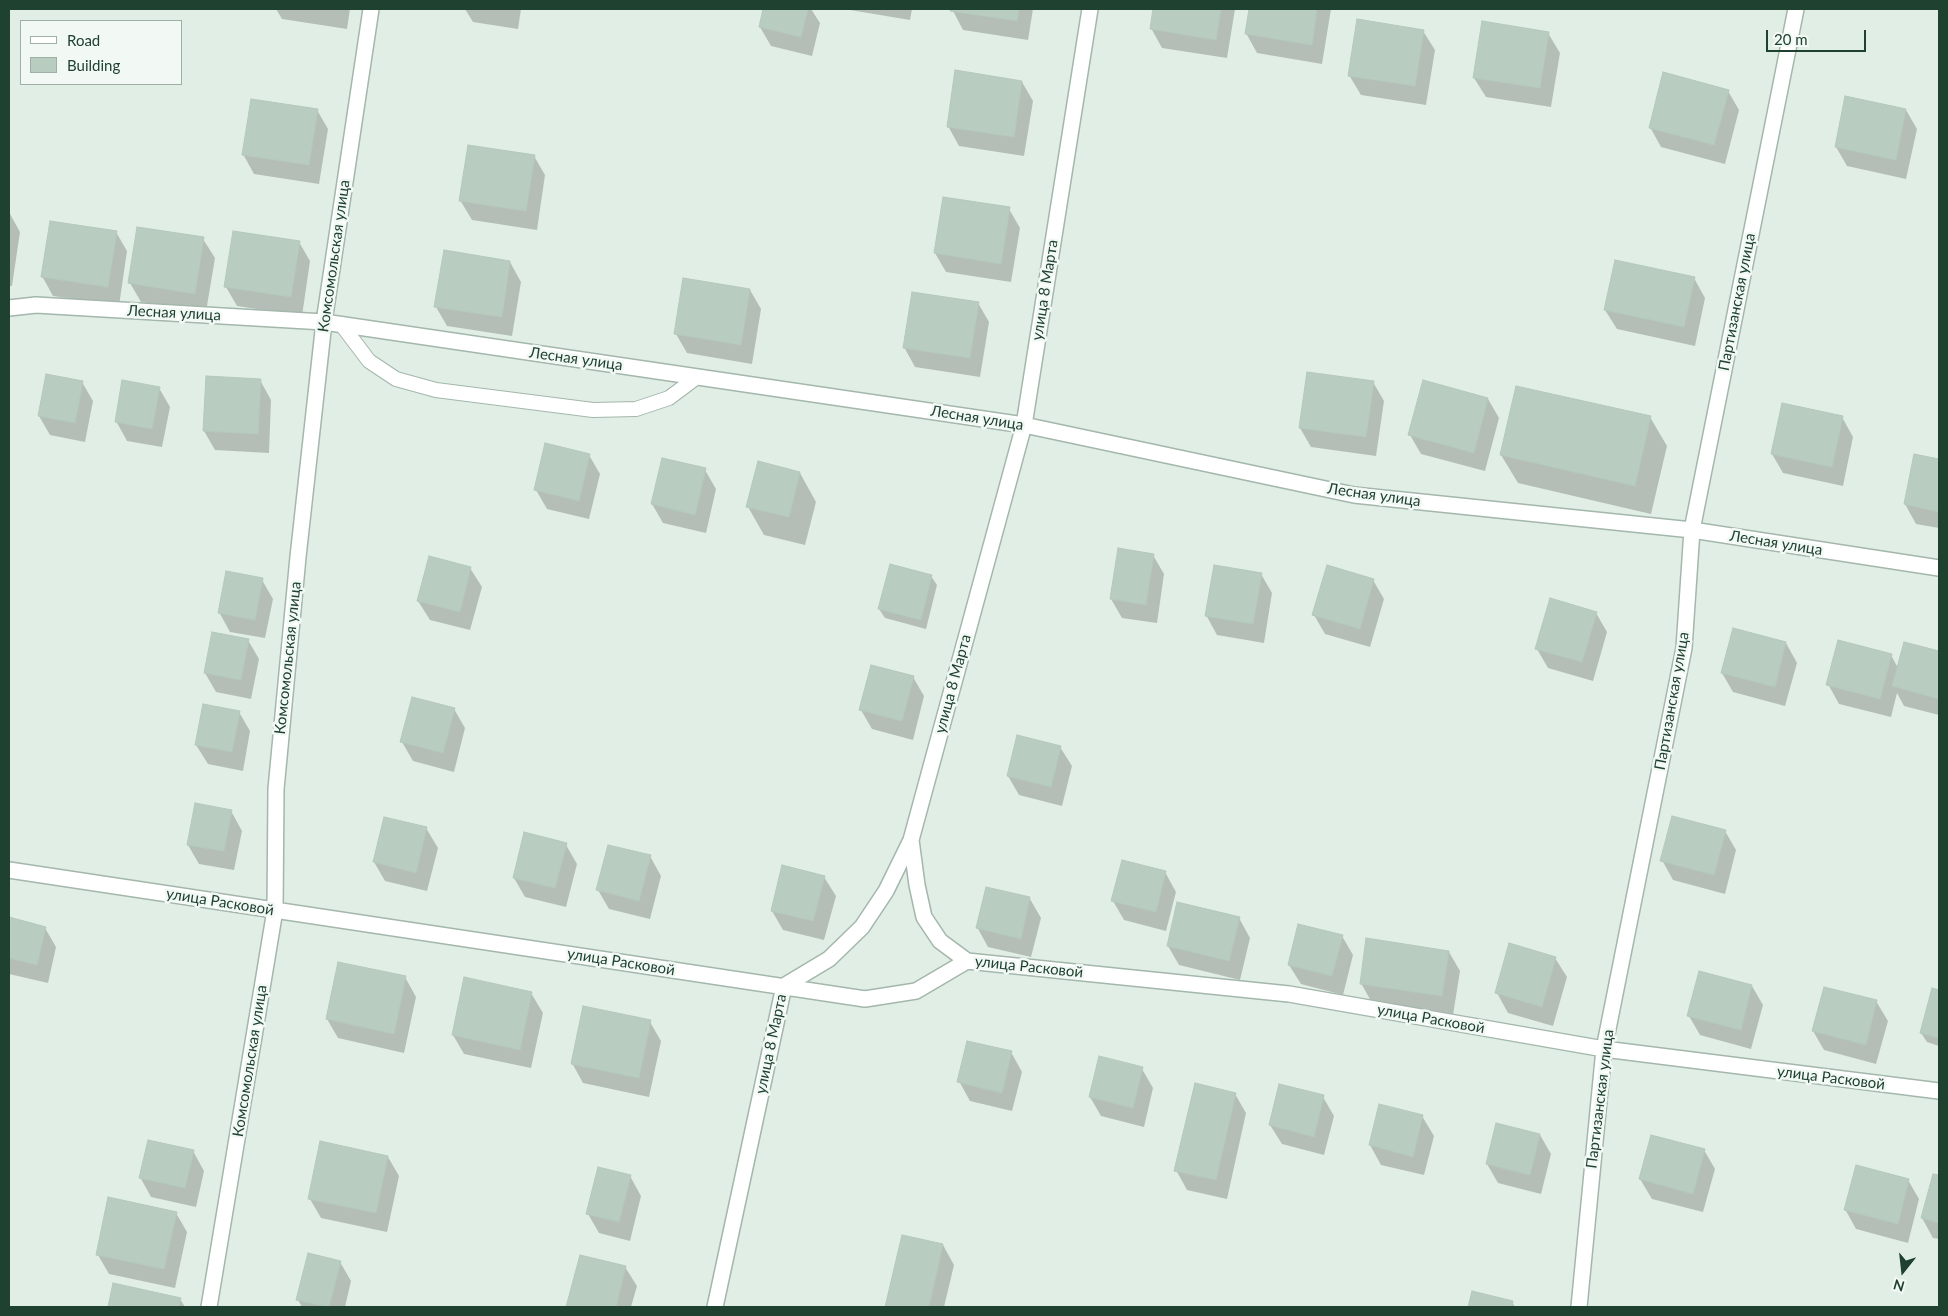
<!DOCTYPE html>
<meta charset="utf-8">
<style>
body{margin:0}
#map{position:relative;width:1948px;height:1316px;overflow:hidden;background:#e1eee5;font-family:Lato,sans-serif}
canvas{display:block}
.frame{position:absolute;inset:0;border:10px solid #1f4130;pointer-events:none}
.legend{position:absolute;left:20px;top:20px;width:162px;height:65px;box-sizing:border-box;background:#f2f9f4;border:1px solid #9eafa6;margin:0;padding:6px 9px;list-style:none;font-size:15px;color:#1f4130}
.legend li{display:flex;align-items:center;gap:10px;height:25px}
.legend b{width:25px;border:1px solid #9eafa6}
.north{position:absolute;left:1878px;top:1246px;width:50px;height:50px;-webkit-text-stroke:4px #f2f9f4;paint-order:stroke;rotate:196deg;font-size:14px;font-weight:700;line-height:20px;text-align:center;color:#1f4130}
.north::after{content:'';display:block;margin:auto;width:18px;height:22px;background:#1f4130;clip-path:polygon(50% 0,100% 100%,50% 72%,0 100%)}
.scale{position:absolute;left:1766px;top:30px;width:100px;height:22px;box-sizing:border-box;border:2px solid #1f4130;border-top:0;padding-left:6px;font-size:15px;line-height:18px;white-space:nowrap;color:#1f4130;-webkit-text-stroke:4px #f2f9f4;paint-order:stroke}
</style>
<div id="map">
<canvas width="1948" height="1316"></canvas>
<div class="frame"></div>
<ul class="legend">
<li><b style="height:6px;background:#fff"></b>Road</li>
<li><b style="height:14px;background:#b9ccc0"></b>Building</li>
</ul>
<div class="north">N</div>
<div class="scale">20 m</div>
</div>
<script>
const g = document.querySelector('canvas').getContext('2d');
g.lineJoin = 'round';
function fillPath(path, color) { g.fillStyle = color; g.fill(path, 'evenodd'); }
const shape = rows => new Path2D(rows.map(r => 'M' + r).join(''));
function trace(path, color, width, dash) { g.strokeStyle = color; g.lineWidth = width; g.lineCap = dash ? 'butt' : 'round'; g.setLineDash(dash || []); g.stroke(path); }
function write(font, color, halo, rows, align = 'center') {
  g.font = font + ' Lato,sans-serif'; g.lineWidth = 5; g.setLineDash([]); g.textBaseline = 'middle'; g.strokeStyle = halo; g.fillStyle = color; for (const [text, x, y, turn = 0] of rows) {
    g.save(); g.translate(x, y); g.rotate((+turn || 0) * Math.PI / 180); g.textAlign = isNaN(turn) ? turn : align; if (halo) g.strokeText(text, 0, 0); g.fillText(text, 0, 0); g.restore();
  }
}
const shadow = shape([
 [276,9,350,9,347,29,282,19],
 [465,9,521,9,518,29,473,22],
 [764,9,811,9,820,23,812,56,771,46,760,27],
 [844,9,912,9,910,20],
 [952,9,1033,9,1028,40,963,30],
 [1154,9,1235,9,1227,58,1162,48,1151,28],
 [1250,9,1331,9,1322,64,1257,53,1246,33],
 [1423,31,1435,50,1426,105,1361,95,1349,75],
 [1548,33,1560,53,1551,107,1486,97,1474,78],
 [1022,82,1033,101,1024,156,959,146,948,126],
 [1728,91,1739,110,1725,164,1661,147,1650,127],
 [317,110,328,129,319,184,254,174,243,154],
 [1906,110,1917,129,1906,179,1847,166,1836,147],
 [534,156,545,175,537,230,472,220,460,200],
 [1009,209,1020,228,1011,282,946,272,935,253],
 [9,212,20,232,12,286,9,286],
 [116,232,127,251,119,306,53,296,42,276],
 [203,239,215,258,206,312,141,302,130,283],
 [299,242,310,261,302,316,237,306,226,287],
 [510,262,521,282,512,336,447,326,436,307],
 [1694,278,1705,298,1695,346,1617,329,1605,310],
 [750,290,761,309,752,364,687,353,676,334],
 [978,303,989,322,980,377,915,367,904,347],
 [260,380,271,400,269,453,215,450,204,431],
 [82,382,93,401,85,442,50,435,39,416],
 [1373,382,1384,401,1376,456,1311,447,1300,428],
 [159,388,170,407,162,447,127,441,116,421],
 [1488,399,1499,418,1485,471,1421,454,1410,435],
 [1650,417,1667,446,1651,514,1518,483,1501,455],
 [1842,417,1853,437,1843,486,1783,473,1772,454],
 [589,455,600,474,589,519,547,509,536,490],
 [1915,455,1939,460,1939,528,1916,524,1905,504],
 [705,470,716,489,706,533,663,523,652,504],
 [800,473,816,502,805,545,764,535,748,507],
 [1153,555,1164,574,1157,623,1122,618,1111,599],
 [470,568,482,587,470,630,430,620,418,601],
 [1261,574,1272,593,1264,643,1217,635,1206,615],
 [931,576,937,585,926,629,885,618,879,609],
 [262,580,273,599,265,638,230,632,219,612],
 [1373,580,1384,599,1370,647,1325,634,1314,615],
 [1596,613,1607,632,1593,681,1548,668,1537,649],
 [248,640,259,659,251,699,216,692,205,673],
 [1786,643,1797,663,1785,706,1733,692,1722,673],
 [1905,643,1939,652,1939,715,1904,706,1897,693,1891,717,1839,704,1828,684,1891,655,1898,668],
 [913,677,924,696,913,740,872,729,861,710],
 [454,709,465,728,454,772,413,761,402,742],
 [239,712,250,731,243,771,208,764,196,745],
 [1060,747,1072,766,1062,806,1019,795,1008,776],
 [231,811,242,831,234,870,199,864,188,845],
 [426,828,438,848,427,891,385,881,374,862],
 [1725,831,1736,850,1725,894,1673,880,1662,860],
 [566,845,577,864,566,907,525,897,514,878],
 [650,856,661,876,650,919,609,909,598,890],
 [1165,872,1176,892,1166,931,1124,920,1113,901],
 [824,877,836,896,824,940,783,930,772,911],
 [1030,899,1041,918,1031,957,988,947,977,927],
 [1239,918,1250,938,1240,980,1179,965,1168,946],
 [9,919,45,928,56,947,48,983,9,974],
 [1342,936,1353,955,1343,995,1301,984,1289,965],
 [1449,952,1460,971,1453,1015,1372,1003,1361,983],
 [1555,958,1567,977,1553,1026,1508,1013,1497,993],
 [405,977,416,997,404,1053,338,1038,327,1019],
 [1752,986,1763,1005,1751,1049,1700,1035,1689,1016],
 [1932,990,1939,992,1939,1046,1927,1042,1921,1033],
 [531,993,543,1013,531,1068,464,1054,453,1035],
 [1876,1001,1888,1021,1876,1064,1824,1050,1813,1031],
 [650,1022,661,1041,649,1097,583,1083,572,1063],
 [1011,1052,1022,1072,1012,1111,970,1101,959,1081],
 [1142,1069,1153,1088,1144,1127,1101,1116,1090,1097],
 [1235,1094,1246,1113,1227,1199,1187,1190,1176,1170],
 [1323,1097,1334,1116,1324,1155,1282,1144,1270,1125],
 [1380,1106,1422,1116,1434,1136,1424,1175,1381,1165,1370,1145],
 [1540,1135,1551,1154,1541,1194,1498,1183,1487,1164],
 [1704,1150,1715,1169,1703,1212,1652,1199,1640,1179],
 [193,1151,204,1171,196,1207,151,1197,140,1177],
 [388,1157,399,1176,387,1232,321,1218,310,1199],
 [1934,1175,1939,1177,1939,1239,1933,1238,1922,1218],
 [630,1176,641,1196,630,1241,599,1233,588,1214],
 [1908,1180,1919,1199,1908,1243,1856,1229,1845,1209],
 [176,1213,187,1232,175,1288,109,1274,98,1255],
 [903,1236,943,1245,954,1265,944,1307,886,1307],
 [580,1256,625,1267,637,1286,631,1307,568,1307],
 [340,1262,351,1281,345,1307,302,1307,298,1300],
 [114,1285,180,1299,185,1307,109,1307],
 [1472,1293,1512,1302,1515,1307,1469,1307]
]);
const building = shape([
 [763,9,808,9,801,37,759,27,763,9],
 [951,9,1019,9,1017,21,950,11,951,9],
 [1153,9,1221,9,1216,40,1150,29,1153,9],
 [1249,9,1317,9,1312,45,1245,34,1249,9],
 [1357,19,1424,30,1415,86,1348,76,1357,19],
 [1482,21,1549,32,1540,88,1473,78,1482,21],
 [955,70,1022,81,1014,137,947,127,955,70],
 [1663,72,1729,90,1714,145,1649,128,1663,72],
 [1845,96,1906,109,1896,160,1835,147,1845,96],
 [251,99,318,109,309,165,242,155,251,99],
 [468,145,535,155,526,211,459,201,468,145],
 [943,197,1010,207,1001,264,934,253,943,197],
 [50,221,117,231,108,287,41,277,50,221],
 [137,227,204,237,195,294,128,283,137,227],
 [233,231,300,241,291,297,224,287,233,231],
 [444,250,510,261,502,317,434,307,444,250],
 [1615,260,1695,277,1684,327,1604,310,1615,260],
 [683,278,750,289,741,345,674,334,683,278],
 [912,292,979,302,970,358,903,348,912,292],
 [1307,372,1374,381,1366,437,1299,428,1307,372],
 [46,374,83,381,75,423,38,416,46,374],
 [206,376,261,379,258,434,203,431,206,376],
 [122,380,160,387,152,429,115,422,122,380],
 [1423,380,1488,398,1474,453,1408,435,1423,380],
 [1516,386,1651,416,1635,486,1500,455,1516,386],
 [1782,403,1843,416,1832,467,1771,454,1782,403],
 [545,443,590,454,579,501,534,490,545,443],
 [1914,454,1939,459,1939,512,1904,504,1914,454],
 [662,458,706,468,695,515,651,504,662,458],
 [758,461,800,472,789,517,746,507,758,461],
 [1118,548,1154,554,1146,605,1110,599,1118,548],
 [429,556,471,567,460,612,417,601,429,556],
 [890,564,932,575,921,620,878,609,890,564],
 [1214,565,1262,573,1253,624,1205,616,1214,565],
 [1327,565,1374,579,1360,629,1312,615,1327,565],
 [226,571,263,578,255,620,218,613,226,571],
 [1550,598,1597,612,1582,662,1535,649,1550,598],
 [1733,628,1786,642,1775,687,1721,673,1733,628],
 [212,632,249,639,241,680,204,673,212,632],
 [1838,640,1892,654,1880,699,1826,685,1838,640],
 [1904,642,1939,651,1939,699,1892,686,1904,642],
 [871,665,914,676,902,721,859,710,871,665],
 [412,697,455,708,443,753,400,742,412,697],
 [203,704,240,711,232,752,195,745,203,704],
 [1017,735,1061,746,1051,787,1007,776,1017,735],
 [195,803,232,810,224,851,187,845,195,803],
 [1672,816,1726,830,1714,875,1660,861,1672,816],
 [384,817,427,827,416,873,373,862,384,817],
 [524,832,567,843,555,888,513,878,524,832],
 [608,845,651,855,639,901,596,890,608,845],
 [1122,860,1166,871,1156,912,1111,901,1122,860],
 [782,865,825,876,813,921,771,911,782,865],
 [986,887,1030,897,1021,939,976,928,986,887],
 [1177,902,1240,917,1229,961,1167,946,1177,902],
 [9,917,46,927,37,965,9,958,9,917],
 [1298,924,1343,935,1332,976,1288,965,1298,924],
 [1366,938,1449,951,1442,996,1360,984,1366,938],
 [1509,943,1556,957,1542,1007,1495,993,1509,943],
 [338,962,406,976,394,1034,326,1019,338,962],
 [1699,971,1752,985,1741,1030,1687,1016,1699,971],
 [464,977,532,992,520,1050,452,1035,464,977],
 [1824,987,1877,1000,1866,1045,1812,1031,1824,987],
 [1932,988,1939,990,1939,1038,1920,1033,1932,988],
 [583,1006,651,1020,639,1078,571,1064,583,1006],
 [967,1041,1012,1051,1002,1093,957,1082,967,1041],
 [1099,1056,1143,1067,1133,1108,1089,1097,1099,1056],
 [1195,1083,1236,1093,1216,1180,1174,1171,1195,1083],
 [1279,1084,1324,1095,1314,1137,1269,1125,1279,1084],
 [1379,1104,1423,1115,1413,1157,1369,1145,1379,1104],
 [1496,1123,1540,1134,1530,1175,1486,1164,1496,1123],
 [1651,1135,1705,1149,1693,1194,1639,1179,1651,1135],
 [148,1140,194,1150,185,1188,139,1178,148,1140],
 [320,1141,388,1156,376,1213,308,1199,320,1141],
 [1856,1165,1909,1179,1898,1224,1844,1210,1856,1165],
 [598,1167,631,1175,619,1222,586,1214,598,1167],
 [1933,1174,1939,1175,1939,1223,1921,1218,1933,1174],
 [108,1197,177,1212,164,1269,96,1255,108,1197],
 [902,1235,943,1244,929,1307,885,1307,902,1235],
 [308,1253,341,1261,329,1307,296,1300,308,1253],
 [580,1255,626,1266,616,1307,566,1307,580,1255],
 [113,1283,181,1298,179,1307,108,1307,113,1283],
 [1472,1291,1513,1301,1512,1307,1468,1307,1472,1291]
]);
const lane = shape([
 [341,324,369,361,396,379,436,390,593,410,636,409,669,398,697,377]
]);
const street = shape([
 [9,308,36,305,324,322,1024,425,1354,495,1692,530,1939,568],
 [911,840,917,885,924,917,940,941,967,961],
 [9,870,865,999,916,991,967,961,1289,994,1604,1049,1939,1091],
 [209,1307,275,910,276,789,298,557,324,322,371,9],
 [715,1307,784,986,829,959,862,927,886,891,911,840,1024,425,1090,9],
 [1579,1307,1604,1049,1684,648,1692,530,1796,9]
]);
const streetNames = [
 ["Комсомольская улица",334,256,-82],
 ["улица 8 Марта",1045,290,-81],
 ["Партизанская улица",1737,302,-79],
 ["Лесная улица",174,313,3],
 ["Лесная улица",576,359,8],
 ["Лесная улица",977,418,9],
 ["Лесная улица",1374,495,8],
 ["Лесная улица",1776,543,9],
 ["Комсомольская улица",288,658,-84],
 ["улица 8 Марта",953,684,-75],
 ["Партизанская улица",1672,701,-80],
 ["улица Расковой",220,902,9],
 ["улица Расковой",621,962,9],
 ["улица Расковой",1029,967,6],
 ["улица Расковой",1431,1019,10],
 ["улица 8 Марта",771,1044,-78],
 ["Комсомольская улица",250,1061,-81],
 ["улица Расковой",1831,1078,7],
 ["Партизанская улица",1600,1099,-83]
];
fillPath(shadow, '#0003');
fillPath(building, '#b9ccc0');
trace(building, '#b3c8bb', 1);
trace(lane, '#a3b7ab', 16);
trace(street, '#a3b7ab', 18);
trace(lane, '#fff', 14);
trace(street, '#fff', 15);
write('15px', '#1f4130', '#f2f9f4', streetNames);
</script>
